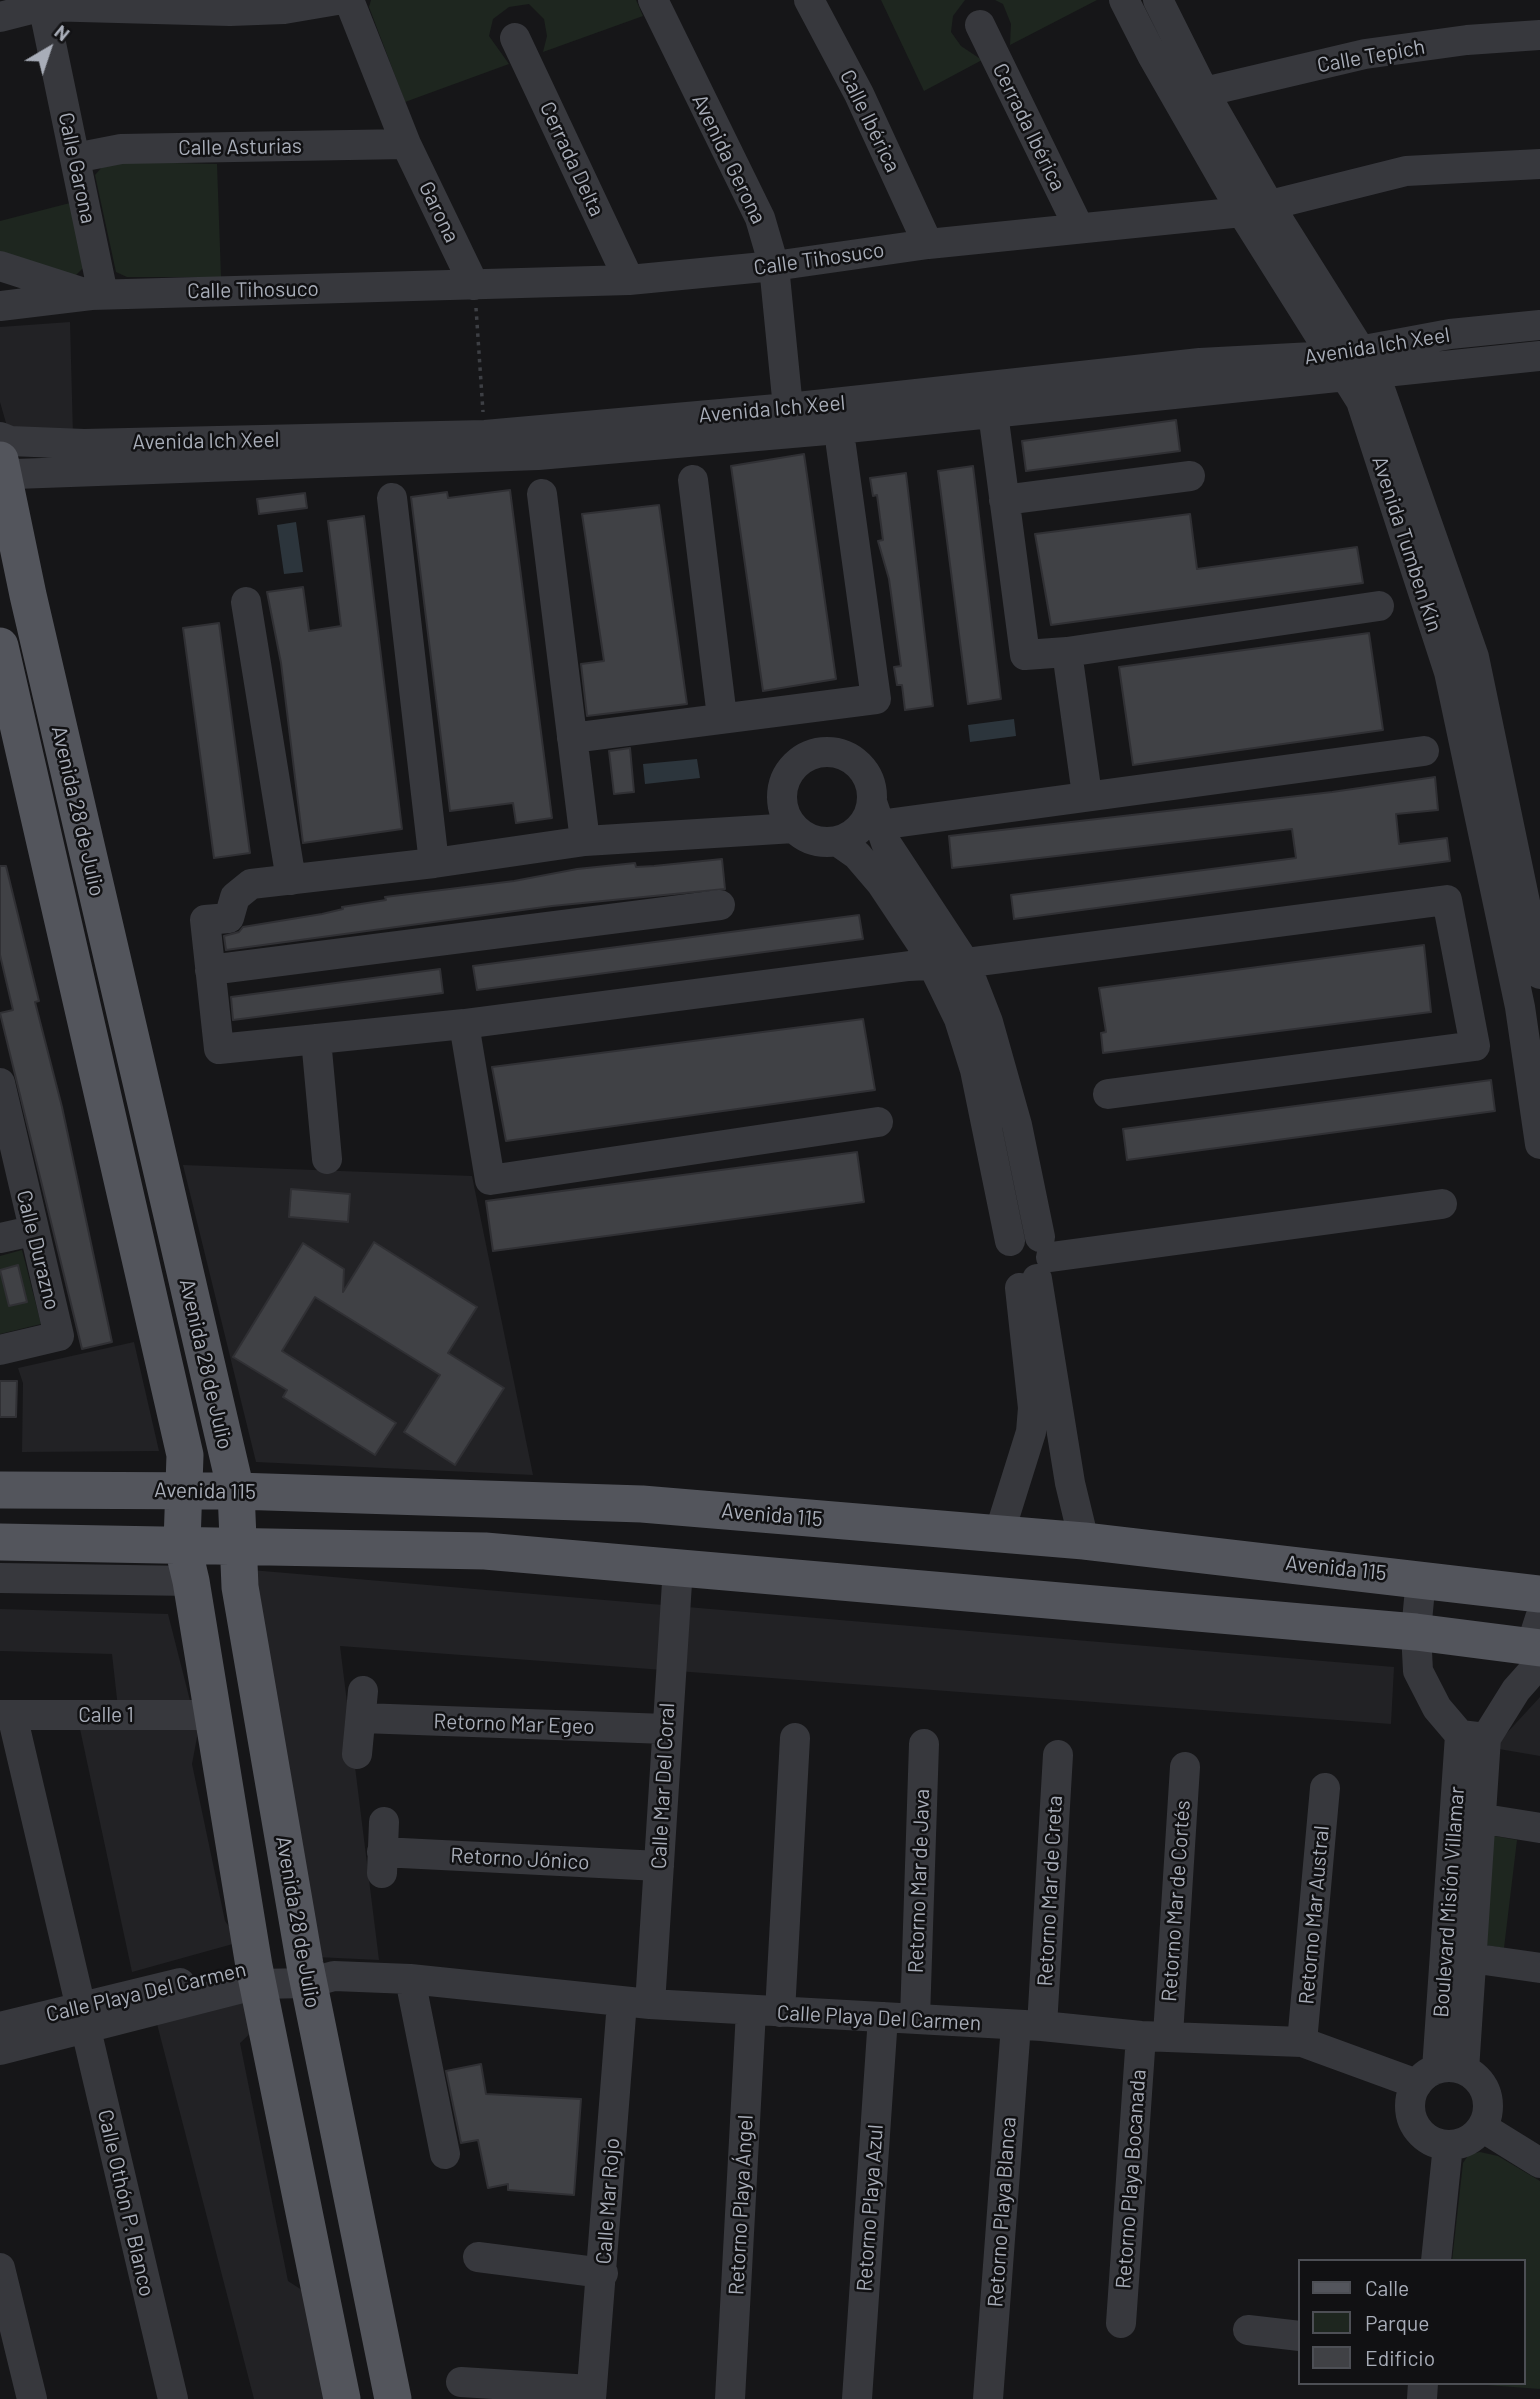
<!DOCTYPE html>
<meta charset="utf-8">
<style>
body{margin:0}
#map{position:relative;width:1540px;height:2399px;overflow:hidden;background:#161618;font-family:Barlow,sans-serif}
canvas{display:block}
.legend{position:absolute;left:1298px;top:2259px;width:228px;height:126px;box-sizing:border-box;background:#111113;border:2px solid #4d4f55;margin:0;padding:9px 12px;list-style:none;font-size:21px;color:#a8adb8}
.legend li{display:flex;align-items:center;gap:14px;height:35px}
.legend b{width:35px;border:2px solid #4d4f55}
.north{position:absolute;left:14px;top:14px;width:70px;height:70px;-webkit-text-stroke:5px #111113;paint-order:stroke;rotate:39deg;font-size:19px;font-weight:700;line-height:28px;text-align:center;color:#a8adb8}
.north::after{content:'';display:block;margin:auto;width:24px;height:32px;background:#a8adb8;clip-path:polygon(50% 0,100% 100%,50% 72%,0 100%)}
</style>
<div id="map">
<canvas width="1540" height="2399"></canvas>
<ul class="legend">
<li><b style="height:9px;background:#53555c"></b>Calle</li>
<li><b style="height:19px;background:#1e261f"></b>Parque</li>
<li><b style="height:19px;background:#404145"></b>Edificio</li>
</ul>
<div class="north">N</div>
</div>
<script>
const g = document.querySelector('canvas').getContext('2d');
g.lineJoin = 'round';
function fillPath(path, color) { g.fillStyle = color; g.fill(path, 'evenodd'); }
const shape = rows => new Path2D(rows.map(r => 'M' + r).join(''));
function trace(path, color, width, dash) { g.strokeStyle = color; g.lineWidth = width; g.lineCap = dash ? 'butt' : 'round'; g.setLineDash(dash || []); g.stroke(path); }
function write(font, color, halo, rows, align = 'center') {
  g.font = font + ' Barlow,sans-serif'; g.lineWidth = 5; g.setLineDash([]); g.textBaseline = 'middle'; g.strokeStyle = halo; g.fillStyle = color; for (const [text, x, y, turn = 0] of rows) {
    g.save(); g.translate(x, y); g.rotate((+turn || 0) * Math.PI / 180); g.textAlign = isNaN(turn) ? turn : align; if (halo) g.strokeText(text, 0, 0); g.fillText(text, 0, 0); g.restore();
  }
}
const built = shape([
 [70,322,73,435,8,430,0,402,0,327],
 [183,1165,472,1176,533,1475,256,1462],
 [134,1342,159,1451,22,1452,23,1383,18,1368],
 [251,1570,1394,1667,1391,1724,340,1646,379,1960,316,1957],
 [0,1609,168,1614,198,1732,192,1764,225,1921,240,1942,132,1972,80,1729,120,1726,112,1654,0,1651],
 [1540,1697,1540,1756,1493,1748],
 [247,1997,254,2030,240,2043,288,2281,308,2294,330,2399,254,2399,156,2020]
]);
const green = shape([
 [371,0,636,0,643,16,543,52,547,36,544,19,529,4,509,7,493,19,489,36,509,64,405,102,369,7],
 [881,0,965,0,953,16,951,32,961,46,982,60,924,91],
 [995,0,1097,0,1010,45,1011,24,1003,4],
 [130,162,217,164,221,277,127,277,116,272,95,175,102,167],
 [70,203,85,266,75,276,0,251,0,221],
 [22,1250,41,1324,0,1334,0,1256],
 [1489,1835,1517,1840,1504,1948,1486,1945],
 [1480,2152,1498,2156,1540,2181,1540,2389,1460,2383,1524,2383,1524,2261,1452,2261,1463,2163,1469,2154]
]);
const water = shape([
 [296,522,303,572,284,574,277,525],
 [1014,719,1016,736,970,742,968,725],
 [697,759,700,778,645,784,643,764]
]);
const building = shape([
 [1176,420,1180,451,1026,471,1022,441,1176,420],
 [804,454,836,679,763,691,731,466,804,454],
 [973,466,1001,699,968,704,938,471,973,466],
 [906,473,933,706,905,710,902,685,897,685,894,667,901,666,889,579,878,541,883,540,877,495,873,496,870,478,906,473],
 [510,490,552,818,516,823,513,803,450,811,411,497,447,492,448,498,510,490],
 [305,493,307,508,259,514,257,499,305,493],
 [659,505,687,704,587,716,581,664,604,661,582,514,659,505],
 [1190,514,1197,569,1357,547,1363,583,1051,625,1035,534,1190,514],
 [364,516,402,829,303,843,281,663,267,592,303,587,309,631,341,626,328,521,364,516],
 [219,623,250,853,214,858,183,628,219,623],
 [1369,633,1383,730,1133,765,1119,667,1369,633],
 [630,748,634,792,614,794,609,751,630,748],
 [1435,777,1438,810,1396,814,1399,844,1447,838,1450,861,1014,919,1011,895,1296,858,1292,829,952,868,949,836,1332,792,1435,777],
 [722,859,725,889,552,906,226,950,224,936,239,932,243,927,322,914,343,909,342,907,386,900,385,897,514,881,577,869,635,863,636,867,654,866,722,859],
 [0,866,6,866,39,1001,35,1002,62,1107,112,1342,82,1349,0,1013,13,1010,0,955,0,866],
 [859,915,863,939,477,990,473,966,859,915],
 [1424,945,1431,1012,1103,1053,1101,1033,1106,1032,1099,988,1424,945],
 [440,969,443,993,233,1020,231,997,440,969],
 [863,1019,875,1090,506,1141,492,1067,863,1019],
 [1491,1080,1495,1111,1127,1160,1123,1129,1491,1080],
 [857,1152,864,1202,493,1251,486,1201,857,1152],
 [291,1189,350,1194,348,1222,289,1217,291,1189],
 [374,1242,477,1307,448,1353,504,1388,455,1465,404,1432,440,1375,315,1297,282,1351,396,1423,375,1455,283,1397,287,1390,233,1357,303,1243,344,1269,343,1292,374,1242],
 [18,1265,27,1302,9,1306,0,1270,18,1265],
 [0,1381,17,1381,16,1417,0,1417,0,1381],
 [481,2064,486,2094,581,2099,574,2195,508,2190,508,2184,488,2188,478,2140,461,2143,446,2071,481,2064]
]);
const path = shape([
 [476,308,483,412]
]);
const minor = shape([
 [42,0,103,294],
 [349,0,406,144,474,285],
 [653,0,760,218,774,266,788,408],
 [809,0,859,94,928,244],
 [1124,0,1152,55,1242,212,1361,401,1449,672,1520,1007,1540,1144],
 [1158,0,1204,92,1269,205,1374,372,1474,657,1540,974],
 [0,17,43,6,230,11,284,9,337,0],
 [980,25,1079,228],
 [515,38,629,280],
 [1204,92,1365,54,1467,40,1540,35],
 [75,158,121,149,406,144],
 [0,266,81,292],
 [0,306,91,295,629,280,774,266,928,244,1242,212,1406,171,1540,164],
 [995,428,1025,655,1067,652,1379,606],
 [0,437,10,441,84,444,485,435,788,408,1200,363,1332,356,1450,334,1540,325],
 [0,465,15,474,538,455,838,429,1540,356],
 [693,480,722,717],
 [542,494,585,841],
 [392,498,434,863],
 [1004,500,1190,476],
 [246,602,291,880],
 [1067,652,1087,795],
 [572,738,876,699,841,446],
 '782 797a45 45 0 1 1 90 0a45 45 0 1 1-90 0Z',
 [872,802,886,843,965,963,988,1022,1017,1125,1040,1237],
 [879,825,1424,751],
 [794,828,585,841,434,863,251,884,235,897,229,918,205,920,219,1049,464,1024,909,966,965,963,1447,900,1475,1046,1108,1094],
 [837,841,857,855,881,883,925,949,959,1019,975,1070,1010,1241],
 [210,970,720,905],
 [464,1024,490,1180,878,1122],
 [316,1039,327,1159],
 [0,1083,59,1336,0,1350],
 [0,1238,32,1231],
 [1051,1257,1442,1204],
 [1037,1279,1070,1483,1084,1541],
 [999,1534,1031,1432,1033,1408,1020,1288],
 [0,1578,191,1581],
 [1421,1578,1416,1632,1418,1671,1437,1708,1460,1735,1486,1738,1516,1690,1540,1663],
 [1531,1646,1540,1618],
 [0,1715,213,1715],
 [12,1715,173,2399],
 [362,1718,666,1729],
 [357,1754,363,1691],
 [1478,1818,1540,1828],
 [382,1852,659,1866],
 [382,1873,384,1822],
 [1471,1958,1540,1968],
 [410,1979,445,2154],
 [650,2004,678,1567],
 [780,2012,795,1738],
 [915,2018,924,1744],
 [1042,2026,1058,1755],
 [0,2027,180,1983],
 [1168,2035,1185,1767],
 [1302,2042,1325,1788],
 [0,2050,258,1984,308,1983,334,1976,410,1979,650,2004,1042,2026,1141,2036,1302,2042,1417,2084],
 '1410 2106a39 39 0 1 1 78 0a39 39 0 1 1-78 0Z',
 [1437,2069,1460,1735],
 [1464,2070,1486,1738],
 [1482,2127,1540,2163],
 [478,2257,603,2273],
 [1436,2261,1448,2145],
 [0,2268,32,2399],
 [1121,2323,1141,2036],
 [1248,2330,1300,2336],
 [461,2382,591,2390],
 [591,2399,622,2002],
 [730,2399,751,2011],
 [857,2399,883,2017],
 [988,2399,1016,2025],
 [1422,2399,1423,2383]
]);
const major = shape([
 [0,460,28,595,236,1491,240,1587,305,1965,393,2399],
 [0,646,185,1455,182,1543,191,1581,254,1966,342,2399],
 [0,1490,236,1491,642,1504,1084,1541,1540,1594],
 [0,1542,485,1551,1416,1632,1540,1648]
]);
const streetNames = [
 ["Calle Tepich",1371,56,-10],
 ["Calle Ibérica",870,121,64],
 ["Cerrada Ibérica",1029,127,64],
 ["Calle Asturias",240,147,-1],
 ["Cerrada Delta",572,159,65],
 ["Avenida Gerona",729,159,64],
 ["Calle Garona",77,168,78],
 ["Garona",439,212,64],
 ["Calle Tihosuco",819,259,-8],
 ["Calle Tihosuco",253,290,-1],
 ["Avenida Ich Xeel",1377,346,-9],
 ["Avenida Ich Xeel",772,409,-5],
 ["Avenida Ich Xeel",206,441,-1],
 ["Avenida Tumben Kin",1407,544,72],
 ["Avenida 28 de Julio",78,811,77],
 ["Calle Durazno",38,1250,76],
 ["Avenida 28 de Julio",206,1364,77],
 ["Avenida 115",205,1491,1],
 ["Avenida 115",772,1515,5],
 ["Avenida 115",1336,1568,6],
 ["Calle 1",106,1715],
 ["Retorno Mar Egeo",514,1724,2],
 ["Calle Mar Del Coral",663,1786,-87],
 ["Retorno Jónico",520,1859,3],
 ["Retorno Mar de Java",919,1881,-88],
 ["Retorno Mar de Creta",1050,1891,-87],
 ["Retorno Mar de Cortés",1176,1901,-86],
 ["Boulevard Misión Villamar",1449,1902,-86],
 ["Retorno Mar Austral",1314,1915,-85],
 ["Avenida 28 de Julio",298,1922,80],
 ["Calle Playa Del Carmen",146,1992,-13],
 ["Calle Playa Del Carmen",879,2018,3],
 ["Retorno Playa Bocanada",1131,2179,-86],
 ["Calle Mar Rojo",608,2201,-86],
 ["Calle Othón P. Blanco",126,2203,77],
 ["Retorno Playa Ángel",741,2205,-87],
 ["Retorno Playa Azul",870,2208,-86],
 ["Retorno Playa Blanca",1002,2212,-86]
];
fillPath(built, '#222225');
fillPath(green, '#1e261f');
fillPath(water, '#2c353c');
fillPath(building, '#404145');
trace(building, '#303034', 2);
trace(path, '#3d3f44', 3.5, [3.5, 5]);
trace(minor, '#37383d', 30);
trace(major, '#53555c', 37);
write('21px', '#a8adb8', '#111113', streetNames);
</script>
